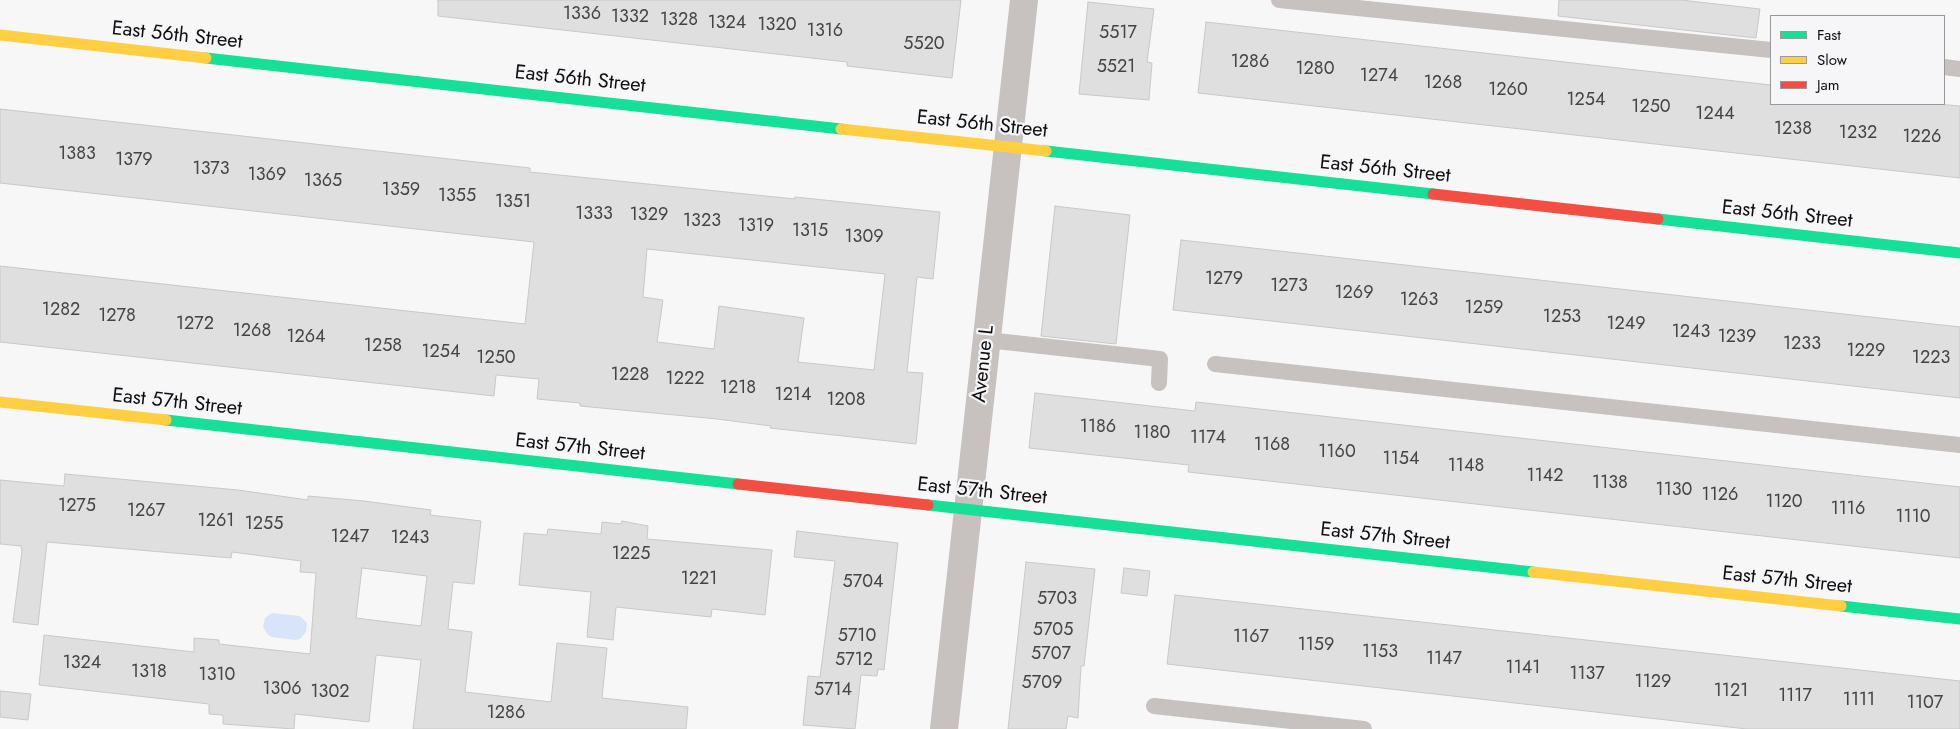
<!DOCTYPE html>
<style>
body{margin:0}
#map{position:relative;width:1960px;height:729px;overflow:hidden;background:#f7f7f8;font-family:Jost,sans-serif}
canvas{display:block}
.legend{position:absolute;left:1770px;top:15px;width:175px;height:90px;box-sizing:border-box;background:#f6f6f9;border:1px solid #99999b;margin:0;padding:6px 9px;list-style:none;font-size:15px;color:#0d0d0e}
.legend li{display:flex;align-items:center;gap:10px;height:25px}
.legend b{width:25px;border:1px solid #99999b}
</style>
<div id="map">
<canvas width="1960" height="729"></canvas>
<ul class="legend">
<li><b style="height:6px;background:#16e098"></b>Fast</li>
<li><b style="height:6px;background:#ffcf43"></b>Slow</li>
<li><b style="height:6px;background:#f24e42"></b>Jam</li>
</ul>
</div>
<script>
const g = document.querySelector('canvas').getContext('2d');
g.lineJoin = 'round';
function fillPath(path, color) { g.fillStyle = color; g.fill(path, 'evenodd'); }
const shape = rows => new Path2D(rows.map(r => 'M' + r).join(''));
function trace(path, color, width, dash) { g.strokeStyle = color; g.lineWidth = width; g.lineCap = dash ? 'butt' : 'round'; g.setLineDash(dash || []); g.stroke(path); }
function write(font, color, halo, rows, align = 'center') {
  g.font = font + ' Jost,sans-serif'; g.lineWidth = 4.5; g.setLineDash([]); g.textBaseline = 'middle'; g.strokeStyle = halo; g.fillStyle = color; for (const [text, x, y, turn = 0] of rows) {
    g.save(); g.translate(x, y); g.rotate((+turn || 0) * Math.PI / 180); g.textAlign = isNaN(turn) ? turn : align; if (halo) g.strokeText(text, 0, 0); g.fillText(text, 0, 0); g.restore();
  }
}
const water = shape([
 [272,613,300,616,307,623,306,632,300,639,295,640,272,637,268,635,263,627,265,618]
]);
const building = shape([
 [438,0,961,0,952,78,847,66,847,62,438,16,438,0],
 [1559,0,1681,0,1760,9,1756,38,1558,16,1559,0],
 [1088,2,1154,9,1147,62,1152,63,1149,100,1079,94,1088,2],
 [1206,22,1771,85,1771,104,1937,104,1960,106,1960,178,1198,93,1206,22],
 [0,109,530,168,530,172,795,199,795,197,940,212,933,279,917,277,907,372,923,373,916,444,770,428,771,426,717,419,580,406,580,403,537,399,539,379,496,375,494,396,0,342,0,266,525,324,534,242,0,183,0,109],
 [647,249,885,274,874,370,798,362,804,318,719,306,714,349,657,342,663,300,643,297,647,249],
 [1055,206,1130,215,1116,344,1041,336,1055,206],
 [1181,240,1960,327,1960,398,1173,310,1181,240],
 [1035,393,1195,411,1196,402,1960,487,1960,558,1188,472,1189,465,1029,448,1035,393],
 [65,474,238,490,308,500,308,496,364,501,431,510,430,515,481,521,474,584,453,582,448,629,472,632,465,692,551,702,557,643,607,648,602,698,688,707,686,729,413,729,421,660,376,655,369,722,295,714,294,729,223,724,223,715,209,714,209,704,39,685,44,635,194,652,194,638,219,640,219,644,310,654,316,573,300,572,301,561,232,552,231,558,47,542,38,625,13,622,22,551,21,546,0,544,0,480,64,486,65,474],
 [362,568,427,576,421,626,356,618,362,568],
 [622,521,648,526,647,539,772,550,765,615,712,609,711,617,616,607,613,640,587,637,591,592,519,585,524,533,547,535,548,529,601,534,602,522,621,524,622,521],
 [797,531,898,543,884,670,878,669,877,676,861,675,855,729,803,725,808,676,820,677,835,561,794,557,797,531],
 [1026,562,1095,569,1084,666,1081,666,1078,718,1068,716,1066,729,1008,729,1026,562],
 [1124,568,1150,571,1147,596,1121,593,1124,568],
 [1175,595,1960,681,1960,729,1747,729,1167,664,1175,595],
 [0,691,31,694,28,720,0,717,0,691]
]);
const lane = shape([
 [1279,0,1771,50],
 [1944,67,1960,69],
 [987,340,1160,359,1159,383],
 [1215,364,1960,445],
 [1154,706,1364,729]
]);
const street = shape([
 [944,729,1024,0]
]);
const fast = shape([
 [206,58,841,129],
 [1046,151,1433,194],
 [1658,219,1960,253],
 [166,420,738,484],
 [928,505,1533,572],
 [1841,606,1960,619]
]);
const slow = shape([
 [0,35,206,58],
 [841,129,1046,151],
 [0,402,166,420],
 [1533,572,1841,606]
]);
const jam = shape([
 [1433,194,1658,219],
 [738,484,928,505]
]);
const numberNames = [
 ["1336",582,15],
 ["1332",630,18],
 ["1328",679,21],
 ["1324",727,24],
 ["1320",777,26],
 ["1316",825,32],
 ["5517",1118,34],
 ["5520",924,45],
 ["1286",1250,63],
 ["5521",1116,68],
 ["1280",1315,70],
 ["1274",1379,77],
 ["1268",1443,84],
 ["1260",1508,91],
 ["1254",1586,101],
 ["1250",1651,108],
 ["1244",1715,115],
 ["1238",1793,130],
 ["1232",1858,134],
 ["1226",1922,138],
 ["1383",77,155],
 ["1379",134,161],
 ["1373",211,170],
 ["1369",267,176],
 ["1365",323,182],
 ["1359",401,191],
 ["1355",457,197],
 ["1351",513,203],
 ["1333",594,215],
 ["1329",649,216],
 ["1323",702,222],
 ["1319",756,227],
 ["1315",810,232],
 ["1309",864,238],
 ["1279",1224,280],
 ["1273",1289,287],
 ["1269",1354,294],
 ["1263",1419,301],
 ["1259",1484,309],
 ["1282",61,311],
 ["1278",117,317],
 ["1253",1562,318],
 ["1272",195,325],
 ["1249",1626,325],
 ["1268",252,332],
 ["1243",1691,333],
 ["1264",306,338],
 ["1239",1737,338],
 ["1233",1802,345],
 ["1258",383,347],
 ["1229",1866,352],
 ["1254",441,353],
 ["1250",496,359],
 ["1223",1931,359],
 ["1228",630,376],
 ["1222",685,380],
 ["1218",738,389],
 ["1214",793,396],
 ["1208",846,401],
 ["1186",1098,428],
 ["1180",1152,434],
 ["1174",1208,439],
 ["1168",1272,446],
 ["1160",1337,453],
 ["1154",1401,460],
 ["1148",1466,467],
 ["1142",1545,477],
 ["1138",1610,484],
 ["1130",1674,491],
 ["1126",1720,496],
 ["1120",1784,503],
 ["1275",77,507],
 ["1116",1848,510],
 ["1267",146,512],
 ["1110",1913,518],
 ["1261",216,522],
 ["1255",264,525],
 ["1247",350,538],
 ["1243",410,539],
 ["1225",631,555],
 ["1221",699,580],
 ["5704",863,583],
 ["5703",1057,600],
 ["5705",1053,631],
 ["5710",857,637],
 ["1167",1251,638],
 ["1159",1316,646],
 ["1153",1380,653],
 ["5707",1051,655],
 ["1147",1444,660],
 ["5712",854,661],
 ["1324",82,664],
 ["1141",1523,669],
 ["1318",149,673],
 ["1137",1587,675],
 ["1310",217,676],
 ["1129",1653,683],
 ["5709",1042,684],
 ["1306",282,690],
 ["5714",833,691],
 ["1121",1731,692],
 ["1302",330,693],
 ["1117",1795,697],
 ["1111",1859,701],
 ["1107",1925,704],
 ["1286",506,714]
];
const streetNames = [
 ["East 56th Street",177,36,6],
 ["East 56th Street",580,80,6],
 ["East 56th Street",982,125,6],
 ["East 56th Street",1385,170,6],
 ["East 56th Street",1787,215,6],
 ["Avenue L",984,364,-84],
 ["East 57th Street",177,403,6],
 ["East 57th Street",580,448,6],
 ["East 57th Street",982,492,6],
 ["East 57th Street",1385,537,6],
 ["East 57th Street",1787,581,6]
];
fillPath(water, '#d8e4f9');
fillPath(building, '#e0dfe0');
trace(building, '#c8c8c8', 1);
trace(lane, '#c7c1c0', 16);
trace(street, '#c7c1c0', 28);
trace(fast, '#16e098', 11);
trace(slow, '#ffcf43', 11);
trace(jam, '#f24e42', 11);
write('18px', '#444445', null, numberNames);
write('20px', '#0d0d0e', '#f6f6f9', streetNames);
</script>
